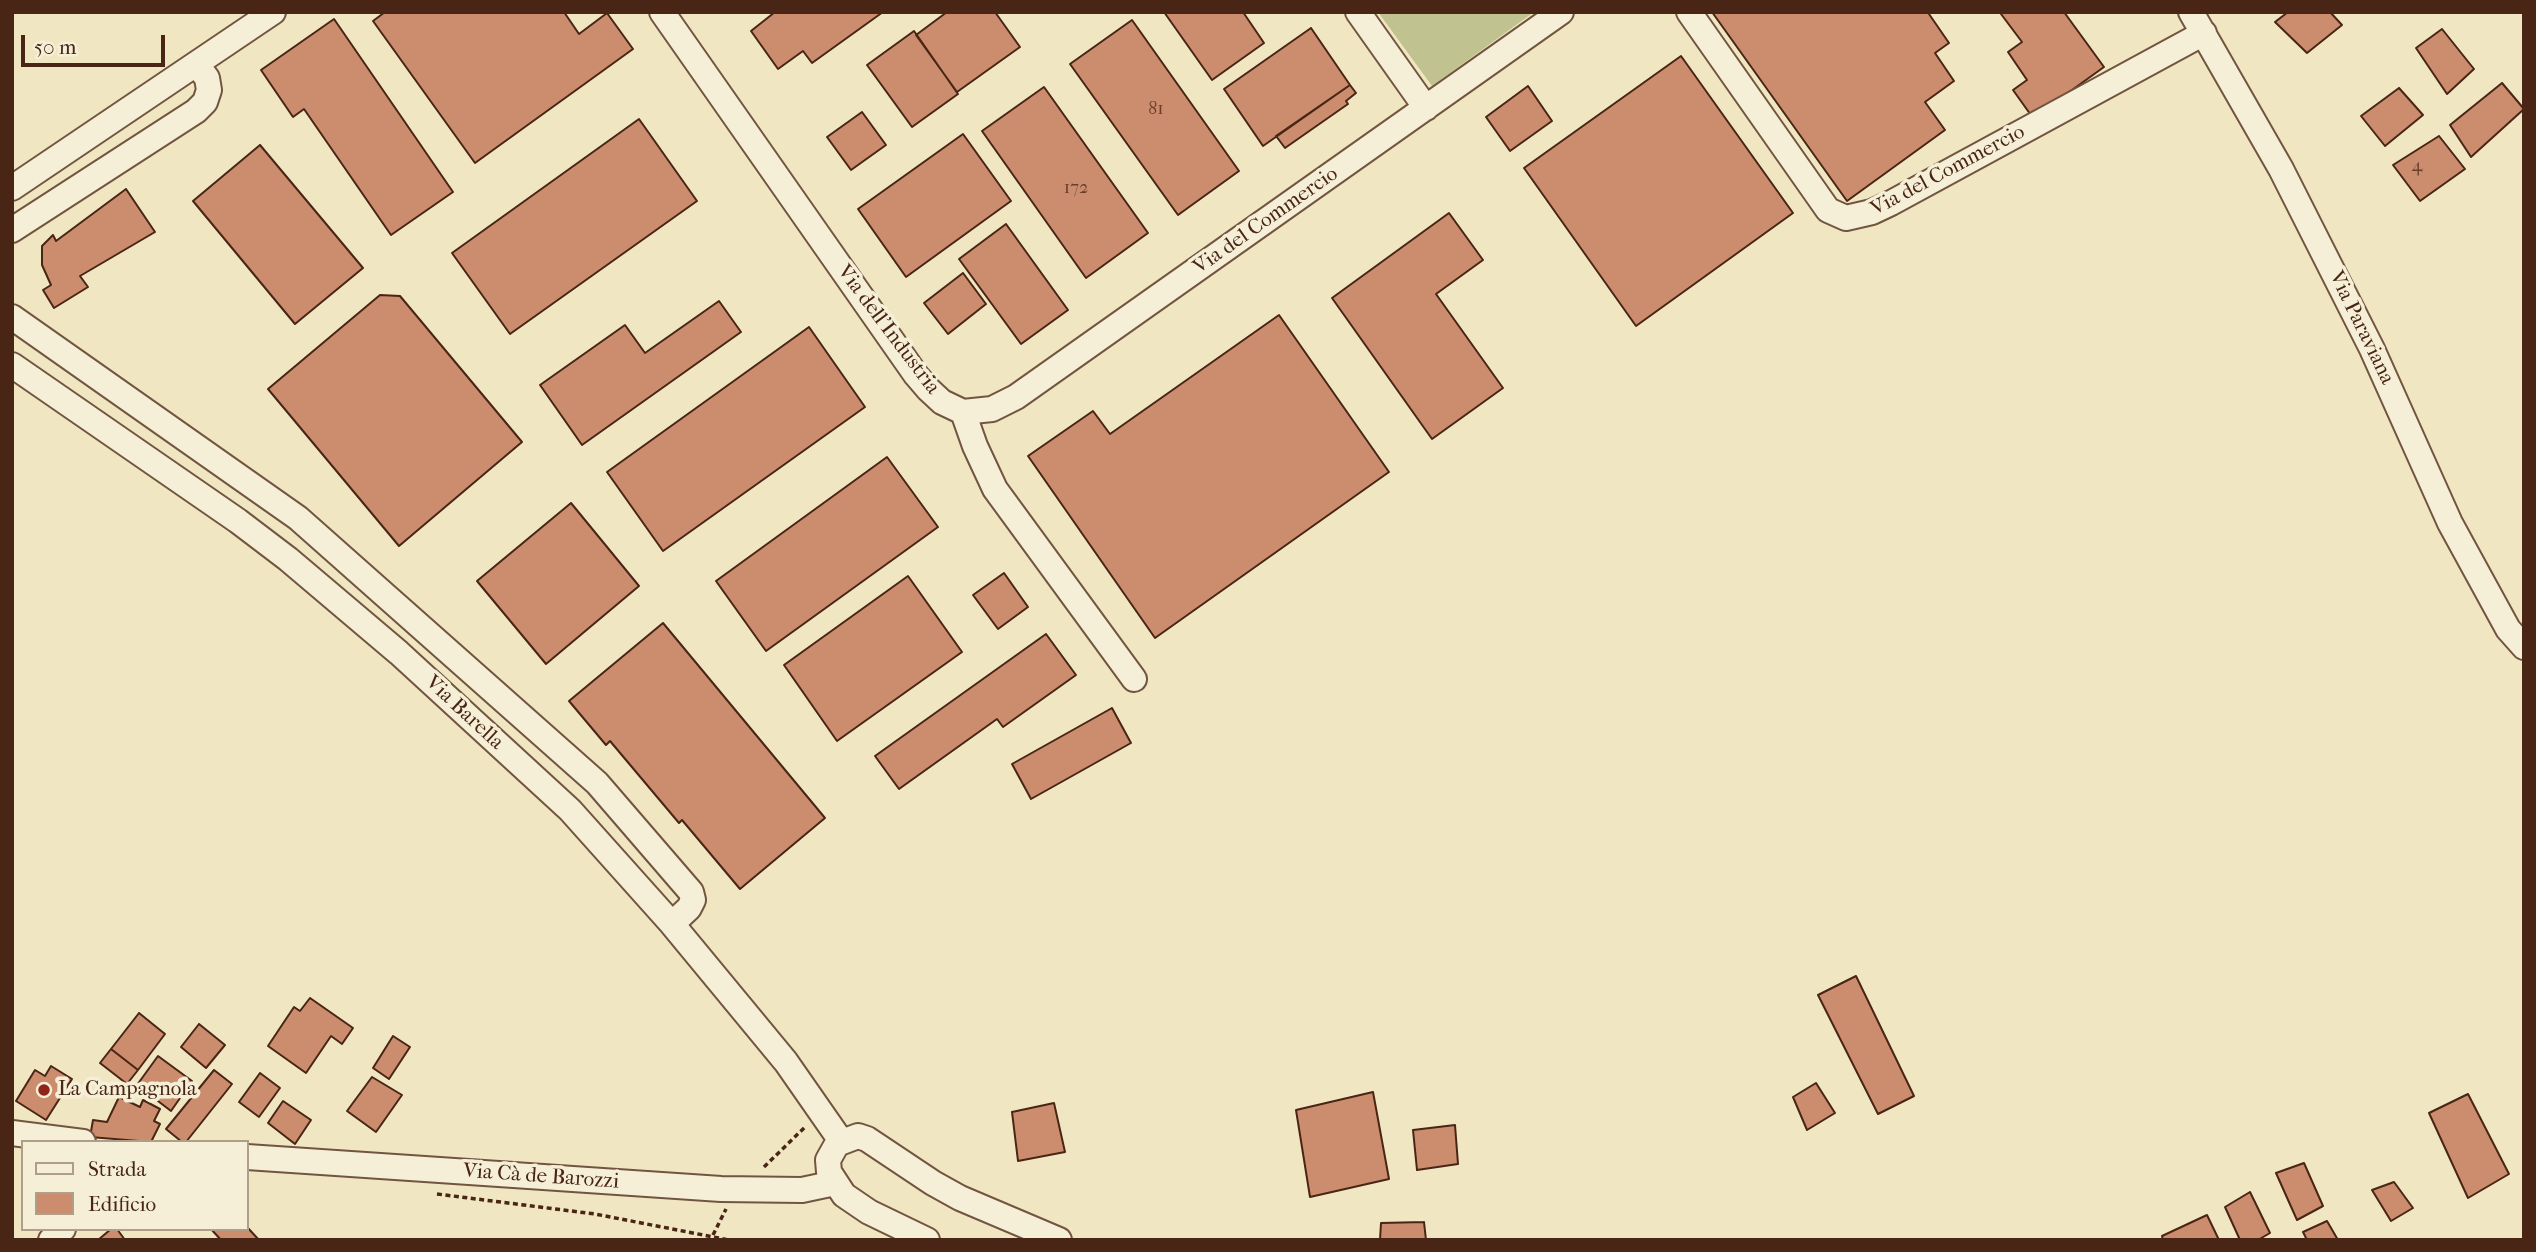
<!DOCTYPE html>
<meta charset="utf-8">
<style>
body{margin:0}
#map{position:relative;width:2536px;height:1252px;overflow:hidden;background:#f1e6c2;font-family:"IM FELL French Canon",serif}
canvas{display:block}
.frame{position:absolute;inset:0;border:14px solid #482515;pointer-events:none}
.legend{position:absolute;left:21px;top:1140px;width:228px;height:91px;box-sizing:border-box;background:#f6efd7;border:2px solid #b09e89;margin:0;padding:9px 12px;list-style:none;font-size:21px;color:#482515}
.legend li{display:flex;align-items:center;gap:14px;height:35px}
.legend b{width:35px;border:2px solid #b09e89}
.scale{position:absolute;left:21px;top:35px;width:144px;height:32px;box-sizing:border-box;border:4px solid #482515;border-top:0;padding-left:9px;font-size:21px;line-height:24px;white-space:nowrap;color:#482515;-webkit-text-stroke:5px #f6efd7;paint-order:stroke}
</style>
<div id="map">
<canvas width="2536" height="1252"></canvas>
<div class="frame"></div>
<ul class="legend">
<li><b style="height:9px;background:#f6efd7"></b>Strada</li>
<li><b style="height:19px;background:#cc8c6e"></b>Edificio</li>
</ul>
<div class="scale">50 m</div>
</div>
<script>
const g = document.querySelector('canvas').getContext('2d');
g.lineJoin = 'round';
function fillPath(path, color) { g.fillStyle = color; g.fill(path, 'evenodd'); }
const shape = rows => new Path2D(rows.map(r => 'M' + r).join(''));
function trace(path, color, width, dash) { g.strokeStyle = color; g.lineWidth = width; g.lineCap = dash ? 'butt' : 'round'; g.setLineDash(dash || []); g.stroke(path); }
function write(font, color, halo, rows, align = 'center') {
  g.font = font + ' "IM FELL French Canon",serif'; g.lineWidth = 7; g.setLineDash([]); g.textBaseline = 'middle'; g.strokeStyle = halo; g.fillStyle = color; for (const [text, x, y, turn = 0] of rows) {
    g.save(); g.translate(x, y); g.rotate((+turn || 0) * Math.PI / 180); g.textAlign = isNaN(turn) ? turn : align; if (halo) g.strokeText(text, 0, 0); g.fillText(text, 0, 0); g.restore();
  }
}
const green = shape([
 [1378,12,1534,12,1432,86]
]);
const building = shape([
 [385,12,564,12,579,34,607,13,633,49,475,163,373,21,385,12],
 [775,12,883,12,812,63,803,51,778,69,751,31,775,12],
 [947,12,995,12,1020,47,957,92,916,35,947,12],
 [1164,12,1243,12,1264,43,1212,80,1164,12],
 [1712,12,1931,12,1929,14,1949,43,1935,53,1954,81,1925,102,1945,130,1847,201,1712,12],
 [2003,12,2064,12,2104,67,2033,118,2013,90,2027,80,2008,52,2022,42,2001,14,2003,12],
 [2288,12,2330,12,2342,25,2307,53,2275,22,2288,12],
 [334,19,453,192,391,235,304,109,293,117,261,70,334,19],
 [1132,20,1239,171,1178,215,1070,64,1132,20],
 [1311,28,1350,85,1263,146,1224,89,1311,28],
 [2442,29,2474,69,2447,94,2416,48,2442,29],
 [914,31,958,94,912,127,867,65,914,31],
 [1681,56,1793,213,1636,326,1524,168,1681,56],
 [2502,83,2524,109,2471,157,2450,125,2502,83],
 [1350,85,1356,93,1346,101,1348,104,1285,148,1276,136,1350,85],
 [1528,86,1552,121,1510,151,1486,117,1528,86],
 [1044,87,1148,233,1086,278,982,131,1044,87],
 [2399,88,2423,115,2385,146,2361,116,2399,88],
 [862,112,886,145,851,170,827,137,862,112],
 [639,119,697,201,510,334,452,253,639,119],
 [963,134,1011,201,906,277,858,209,963,134],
 [2439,136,2465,169,2420,201,2393,165,2439,136],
 [260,145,363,268,295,324,193,201,260,145],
 [126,189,155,232,80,276,88,287,54,308,43,290,51,285,42,265,42,246,53,235,56,241,126,189],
 [1449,213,1483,260,1436,294,1503,388,1432,439,1332,298,1449,213],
 [1006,224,1068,310,1021,344,959,259,1006,224],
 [963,273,986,304,948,334,924,303,963,273],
 [380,295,400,296,522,442,399,546,268,389,380,295],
 [719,301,741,332,582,445,540,385,625,325,645,353,719,301],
 [1279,315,1389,472,1155,638,1028,456,1093,411,1110,434,1279,315],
 [809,327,865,407,663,551,607,472,809,327],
 [887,457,938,527,766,651,716,581,887,457],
 [571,503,639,586,546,664,477,581,571,503],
 [1004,573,1028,607,998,629,973,595,1004,573],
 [908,576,962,652,837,741,784,665,908,576],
 [663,623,825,818,740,889,682,820,679,823,610,741,606,745,569,701,663,623],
 [1046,634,1076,675,1003,727,997,719,899,789,875,756,1046,634],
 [1112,708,1131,743,1031,799,1012,764,1112,708],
 [1856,976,1914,1096,1878,1114,1818,995,1856,976],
 [310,998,353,1028,342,1044,331,1036,306,1073,268,1046,294,1007,300,1011,310,998],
 [139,1013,165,1034,138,1070,111,1049,139,1013],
 [199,1024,225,1045,206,1068,181,1047,199,1024],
 [393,1036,410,1047,389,1079,373,1068,393,1036],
 [111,1049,138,1070,127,1084,100,1063,111,1049],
 [158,1056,192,1081,171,1111,137,1085,158,1056],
 [51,1066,72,1079,46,1120,16,1101,35,1070,45,1076,51,1066],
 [214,1070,232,1084,186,1142,182,1142,166,1129,214,1070],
 [260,1073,280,1088,259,1117,239,1102,260,1073],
 [372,1077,402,1095,376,1132,347,1111,372,1077],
 [1816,1083,1835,1113,1807,1130,1793,1097,1816,1083],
 [1373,1092,1389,1179,1310,1197,1296,1110,1373,1092],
 [2468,1094,2509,1174,2468,1198,2429,1113,2468,1094],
 [119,1097,140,1107,143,1100,160,1109,154,1121,160,1124,151,1142,90,1137,93,1120,107,1122,119,1097],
 [283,1101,311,1120,295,1144,268,1123,283,1101],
 [1054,1103,1065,1152,1018,1161,1012,1112,1054,1103],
 [1455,1125,1458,1164,1417,1170,1413,1130,1455,1125],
 [2304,1163,2323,1206,2297,1220,2276,1173,2304,1163],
 [2394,1182,2413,1208,2391,1221,2372,1190,2394,1182],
 [2250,1192,2270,1233,2258,1240,2240,1240,2225,1207,2250,1192],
 [2207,1215,2219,1240,2163,1240,2162,1236,2207,1215],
 [2327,1221,2338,1240,2307,1240,2303,1232,2327,1221],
 [1424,1222,1426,1240,1380,1240,1381,1223,1424,1222],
 [247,1227,259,1240,221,1240,211,1229,247,1229,247,1227],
 [111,1229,117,1229,125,1240,98,1240,111,1229]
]);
const path = shape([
 [764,1167,805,1127],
 [437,1194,595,1214,729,1240],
 [713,1235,726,1209]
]);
const minor = shape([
 [662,12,916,375,928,389,942,402,963,412,975,446,995,489,1134,679],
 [1358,12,1426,108],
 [1689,12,1828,210,1846,218,1872,212,1891,203,2204,33],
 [2191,12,2281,169,2372,349,2450,523,2508,629,2524,647],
 [12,188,273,12],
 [12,230,196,111,205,102,209,90,207,78,197,65],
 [12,317,298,518,597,783,691,892,693,900,689,908,672,924],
 [12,365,238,521,288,559,399,653,570,810,672,924,786,1062,841,1141],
 [963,412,992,409,1016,397,1561,12],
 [12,1133,83,1142],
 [247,1157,721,1189,802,1190,835,1183],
 [51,1240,63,1229],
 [927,1240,869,1212,844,1195,829,1172,828,1160,837,1144,858,1136,867,1139,933,1183,960,1198,1059,1240]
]);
const markers = [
 [44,1090,7,"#8f2418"]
];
const numberNames = [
 ["81",1156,110],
 ["4",2417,167],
 ["172",1076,189]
];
const streetNames = [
 ["Via del Commercio",1948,171,-28],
 ["Via del Commercio",1266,221,-35],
 ["Via Paraviana",2361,328,64],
 ["Via dell’Industria",888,330,53],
 ["Via Barella",464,713,43],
 ["Via Cà de Barozzi",541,1177,4]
];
const poiNames = [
 ["La Campagnola",58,1090]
];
fillPath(green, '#c0c38f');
fillPath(building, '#cc8c6e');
trace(building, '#482515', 2);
trace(minor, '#725540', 28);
trace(path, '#482515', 3.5, [5, 3.5]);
trace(minor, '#f6efd7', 24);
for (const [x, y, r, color] of markers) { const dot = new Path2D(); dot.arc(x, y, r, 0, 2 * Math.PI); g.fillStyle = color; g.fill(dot); trace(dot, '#f6efd7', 2.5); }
write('18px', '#693f2b', null, numberNames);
write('21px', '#482515', '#f6efd7', streetNames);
write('21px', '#482515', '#f6efd7', poiNames, 'left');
</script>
